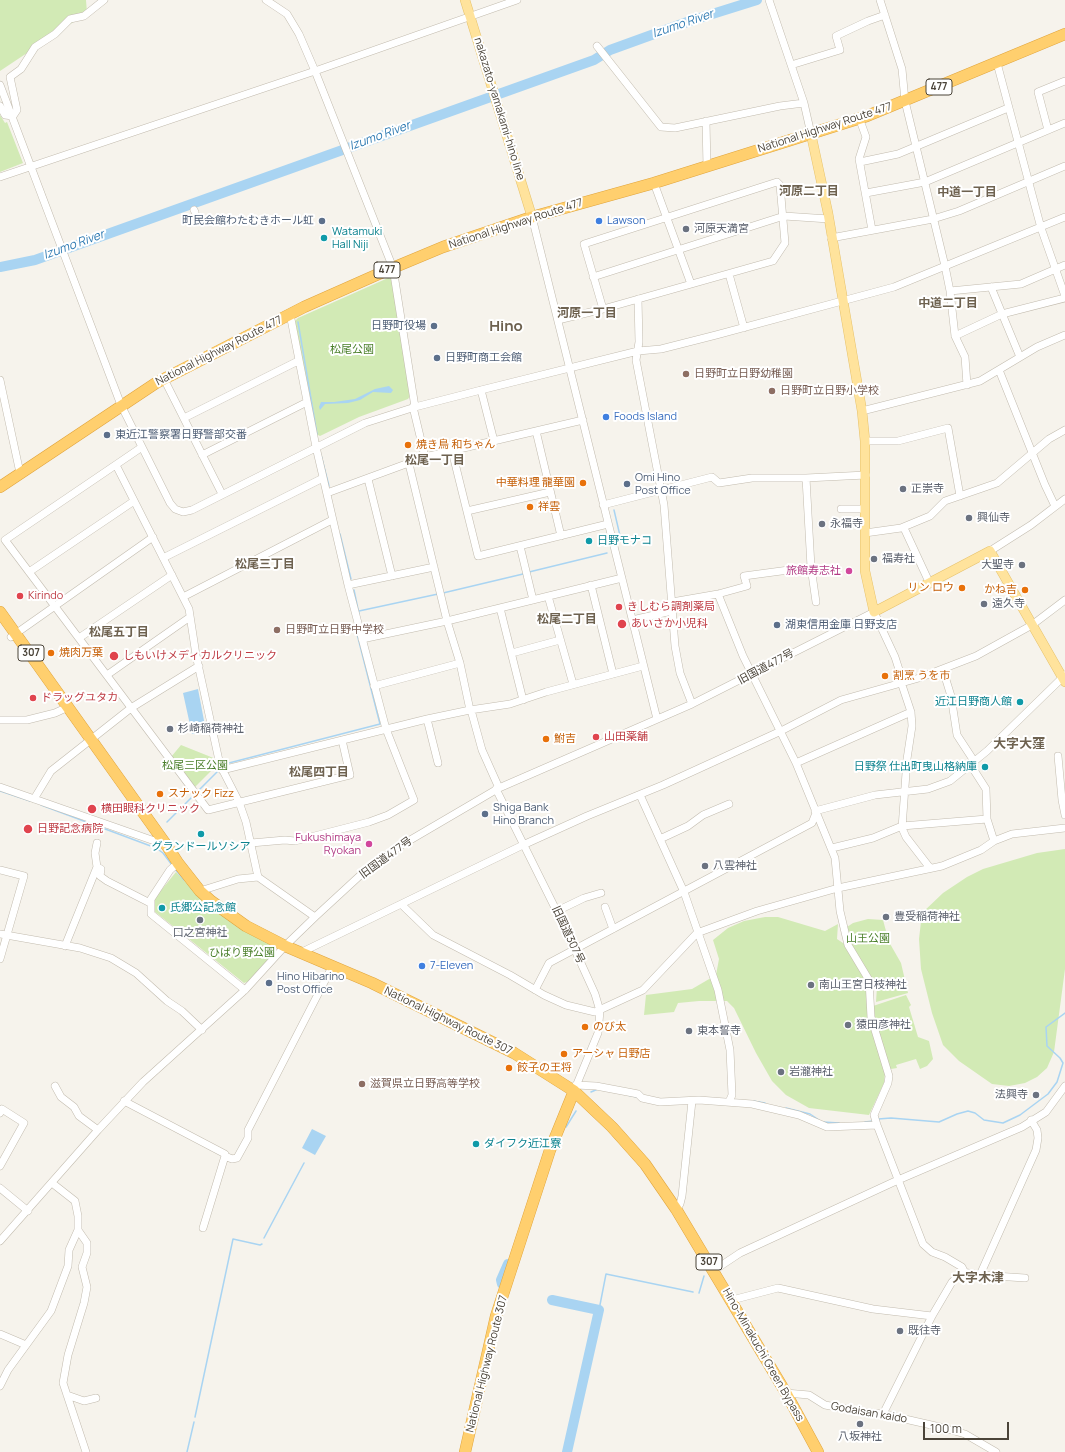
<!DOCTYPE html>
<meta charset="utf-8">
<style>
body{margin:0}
#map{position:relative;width:1065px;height:1452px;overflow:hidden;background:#f6f3ec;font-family:Manrope,sans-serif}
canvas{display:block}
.scale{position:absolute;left:923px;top:1422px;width:86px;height:18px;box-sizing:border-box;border:2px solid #4b4439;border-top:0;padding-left:5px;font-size:12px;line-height:14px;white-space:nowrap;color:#4b4439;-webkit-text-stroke:3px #fff;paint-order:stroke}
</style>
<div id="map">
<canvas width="1065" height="1452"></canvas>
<div class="scale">100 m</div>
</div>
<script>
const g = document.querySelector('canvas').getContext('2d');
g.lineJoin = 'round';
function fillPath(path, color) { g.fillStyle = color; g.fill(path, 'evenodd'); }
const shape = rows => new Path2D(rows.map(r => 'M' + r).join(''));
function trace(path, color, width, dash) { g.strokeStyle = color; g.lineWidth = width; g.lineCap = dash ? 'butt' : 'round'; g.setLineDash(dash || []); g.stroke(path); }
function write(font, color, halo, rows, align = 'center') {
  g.font = font + ' Manrope,"Noto Sans JP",sans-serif'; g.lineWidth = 4; g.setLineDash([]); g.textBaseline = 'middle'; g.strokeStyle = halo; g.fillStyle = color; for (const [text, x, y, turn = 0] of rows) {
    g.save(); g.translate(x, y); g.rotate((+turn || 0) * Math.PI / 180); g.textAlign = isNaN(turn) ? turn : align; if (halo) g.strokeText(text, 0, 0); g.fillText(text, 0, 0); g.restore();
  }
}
const green = shape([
 [0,0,86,0,87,13,0,71],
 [0,115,5,123,7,122,23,163,0,172],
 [388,278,393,279,410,396,408,399,359,417,320,436,316,434,295,321,298,318],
 [181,745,216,759,217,765,194,788,171,757],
 [1065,849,1065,969,1054,1052,1047,1068,1037,1077,1025,1083,1009,1086,992,1084,959,1061,943,1045,932,1013,921,969,919,939,922,913,943,893,967,877,983,869,1037,853],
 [176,872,196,893,275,948,273,956,249,981,244,983,154,911,154,899],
 [765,917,778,917,825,931,838,924,837,939,846,945,864,976,868,987,885,1073,884,1083,869,1115,809,1108,786,1095,772,1081,756,1053,734,1008,727,1001,699,1001,678,1003,674,1012,644,1015,646,995,692,989,716,975,719,959,713,940,728,928,744,921],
 [868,919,883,920,889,942,901,963,908,993,876,1002,877,987,850,944,847,927,853,923],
 [906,995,911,1005,909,1007,918,1037,929,1041,933,1059,927,1066,920,1069,916,1059,896,1065,897,1068,891,1069,889,1067,873,1017,873,1006]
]);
const water = shape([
 [389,386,393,390,391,393,373,392,360,400,348,403,325,404,320,410,319,407,321,402,334,402,355,399,375,389],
 [198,689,206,731,192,734,183,693],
 [312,1129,326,1136,315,1155,302,1148]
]);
const stream = shape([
 [298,322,317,434],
 [321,455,329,486],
 [614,510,621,540],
 [340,534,351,579],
 [529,572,607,553],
 [354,590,359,614],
 [443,593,523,574],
 [359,611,438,594],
 [225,764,380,724,355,626],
 [0,791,30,801],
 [198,791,219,770],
 [41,805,156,848,163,853,172,865],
 [167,822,194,795],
 [175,869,184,880],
 [591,1092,598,1089],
 [627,1095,637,1097],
 [753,1101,765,1103],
 [786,1108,810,1114,819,1120],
 [878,1119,891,1118,939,1122,957,1114,968,1111,975,1113,984,1120,1003,1123,1020,1115,1048,1094,1057,1082,1063,1063,1060,1058,1047,1046,1046,1027,1065,1013],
 [823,1122,839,1123],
 [865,1122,873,1121],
 [566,1127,576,1111],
 [264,1238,304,1163],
 [699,1293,704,1276],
 [599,1310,606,1274,693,1292],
 [195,1417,233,1239,260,1245,262,1244],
 [187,1452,194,1422]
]);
const river = shape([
 [0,267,35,260,594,60,610,50,690,21,757,0],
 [502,1284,501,1280,508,1264],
 [552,1300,599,1310,567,1452]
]);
const minor = shape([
 [266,0,287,14,299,34,315,71,393,268,415,407],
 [769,0,804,103,811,134],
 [880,0,902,69,905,101,945,266,950,291,955,336,965,357,967,385],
 [597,46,661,127,675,128,780,106,804,103],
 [997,63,1041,228,1065,296],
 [791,65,840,50,836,36,868,21,885,15],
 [0,85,121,405,170,503,175,509,183,512,192,510,365,423,415,407,481,390,638,351,661,349,716,335,894,287,1065,217],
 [0,106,5,115,13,116],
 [13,116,17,110,10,77,21,69,35,47,55,34,70,19,84,16,104,0],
 [706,121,707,167],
 [861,123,866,137,859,159,872,230],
 [1048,130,1038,92,1065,81],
 [860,162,898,154,1008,108],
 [0,177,315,71,517,0],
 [654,183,691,284],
 [866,193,925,182,1065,123],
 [194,210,195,212],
 [532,217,657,719],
 [831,238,933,219,959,211,1065,166],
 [729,274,744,328],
 [593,277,784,216,829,219],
 [991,287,1020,357],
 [950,291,1021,284,1065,265],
 [638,299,639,342,636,360,664,505,675,646,680,673,692,704],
 [558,320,603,309,773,261,785,243,780,185,777,182,584,244,603,309],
 [955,336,1002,314,1065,298],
 [999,370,1045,485,1055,506],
 [164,379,222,494],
 [0,380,20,473],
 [481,390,494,441],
 [413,407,425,457],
 [862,411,980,381,1037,347,1065,335],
 [184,418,298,361],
 [536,431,561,536],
 [865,441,898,441,948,428,960,496],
 [142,447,5,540,208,810,350,775,342,740],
 [452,451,478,556,608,524],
 [202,455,307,402],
 [409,464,447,621,460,663,470,710],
 [116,465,189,609,196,655,220,765,239,802,246,822,258,877],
 [368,479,392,576],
 [327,493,425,457,583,420],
 [603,505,712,477,719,483,752,478,806,478,866,475],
 [841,509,865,509],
 [467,511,550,492],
 [904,528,930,584],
 [865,533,901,528,930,516,945,501,997,483,1049,439,1065,430],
 [520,546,533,600],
 [990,551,1031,525,1065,499],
 [163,558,323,478],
 [811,567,816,602],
 [29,572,134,501],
 [348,585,434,567],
 [591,585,613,674],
 [718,594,743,656,796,763,835,858,840,911,848,945,869,980,871,1017,889,1076,888,1083,874,1115,877,1125,923,1244,932,1252,945,1257,962,1267,964,1271],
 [548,596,573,684],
 [183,597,332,520],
 [672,602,718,594,747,586,744,576,811,567,806,478],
 [500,608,523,700],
 [632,620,672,611],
 [11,637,153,537],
 [79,638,172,575],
 [362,639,447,621,622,578],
 [512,653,560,640],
 [943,670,951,696,957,735,974,761],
 [107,675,190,617],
 [901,682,911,712,912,726,907,759,902,828,906,837,930,868],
 [374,686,460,663],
 [471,710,482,750,499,788],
 [427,719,438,763],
 [0,720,27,720,55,713,68,707],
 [1058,756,1062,800,1065,815],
 [796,763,911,712],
 [970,764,986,789,987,819,994,841],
 [222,770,427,719,470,710,510,704,546,692,643,666],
 [0,787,166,845],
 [496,789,565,928,595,994,600,1011,598,1033,574,1091],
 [640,795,684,892,718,990,730,1050,732,1095,729,1102],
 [34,799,51,771,131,708,199,666],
 [815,811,875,795,928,789,950,781,987,751,1065,675],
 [660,839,688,826,703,815,729,804],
 [251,843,285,840,295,841,369,822,388,815,414,800,386,729,348,585,316,447,290,314],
 [832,848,873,838,902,826,987,819],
 [178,863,170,870,151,899,151,914,245,990],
 [97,867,101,869,100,876,107,881,150,903],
 [0,870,24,876,0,959],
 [200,891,238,879,258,877,315,917],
 [402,905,433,935,510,975,544,995,566,1005,595,1012,643,990,697,933,757,911,838,888,942,866,981,850,994,841,1012,834,1065,828],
 [605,907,613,929],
 [557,911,584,898,601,893],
 [0,934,80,948,111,958,136,973,167,1001,182,1011,202,1030],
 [65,946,97,867,95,853,97,843],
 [302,952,523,845,587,816,663,785,781,731,841,700,919,678,976,656,1032,625,1065,600],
 [535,990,549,963,812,823,816,813],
 [576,1085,596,1086,633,1093,638,1094,642,1098,660,1102,699,1100,752,1104,799,1115,827,1127,877,1125],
 [55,1086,61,1097,74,1107,79,1116,98,1130],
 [124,1101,225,1154,225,1156],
 [0,1113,2,1109,24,1123,0,1166],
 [0,1188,28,1211],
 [676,1209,680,1204,682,1196,692,1101],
 [203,1228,225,1156,232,1159,237,1158,248,1138,248,1130,333,965],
 [78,1230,87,1243,87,1253,82,1267,87,1287,84,1303,68,1355,63,1383,86,1452],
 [0,1241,98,1130,143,1082,245,990,285,946,315,917,366,870,400,846,499,788,692,704,874,612,895,657,903,682],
 [719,1267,740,1253,898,1180,1022,1127,1046,1112,1065,1086],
 [980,1275,1025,1278],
 [732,1300,778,1288,873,1309,932,1316],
 [0,1334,26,1345],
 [0,1386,8,1370,51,1311,68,1266,69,1250,78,1230,78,1216,75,1201,52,1183],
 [786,1393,809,1395,825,1405,862,1412,883,1414,940,1427,965,1434,996,1452],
 [67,1395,84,1401,96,1398],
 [883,1414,932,1316,952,1282,963,1272,980,1275,1036,1150,1038,1138,1037,1130,1031,1120]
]);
const major = shape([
 [465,0,532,217],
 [811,134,828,213,862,411,865,441,865,571,874,612,990,551,1065,682]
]);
const highway = shape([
 [0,487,156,383,304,307,383,272,443,247,532,217,654,183,867,116,1065,34],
 [0,612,167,846,178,863,200,891,211,901,246,926,285,946,372,983,514,1053,574,1091,612,1127,645,1164,676,1209,786,1393,818,1452],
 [465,1452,496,1316,550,1150,574,1091]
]);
const markers = [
 [322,221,4,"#5c6f8a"],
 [599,221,4,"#3f7fe0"],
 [686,229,4,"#6b7280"],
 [324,238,4,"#0f9aa8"],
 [434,326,4,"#5c6f8a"],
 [437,358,4,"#5c6f8a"],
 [686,374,4,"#8d6e63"],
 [772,391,4,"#8d6e63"],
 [606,417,4,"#3f7fe0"],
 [107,435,4,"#5c6f8a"],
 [408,445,4,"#e8710a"],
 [583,483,4,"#e8710a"],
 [627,484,4,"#5c6f8a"],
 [903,489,4,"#6b7280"],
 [530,507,4,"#e8710a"],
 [969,518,4,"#6b7280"],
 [822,524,4,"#6b7280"],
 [589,541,4,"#0f9aa8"],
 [874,559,4,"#6b7280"],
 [1022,565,4,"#6b7280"],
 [849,571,4,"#d1479c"],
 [962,588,4,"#e8710a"],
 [1025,590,4,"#e8710a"],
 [20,596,4,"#e0444e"],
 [984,604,4,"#6b7280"],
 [619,607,4,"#e0444e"],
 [622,624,5,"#e0444e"],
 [777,625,4,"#5c6f8a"],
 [277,630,4,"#8d6e63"],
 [51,653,4,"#e8710a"],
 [114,656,5,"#e0444e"],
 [885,676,4,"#e8710a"],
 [33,698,4,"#e0444e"],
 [1020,702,4,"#0f9aa8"],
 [170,729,4,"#6b7280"],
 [596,737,4,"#e0444e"],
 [546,739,4,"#e8710a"],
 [985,767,4,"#0f9aa8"],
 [160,794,4,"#e8710a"],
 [92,809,5,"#e0444e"],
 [485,814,4,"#5c6f8a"],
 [28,829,5,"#e0444e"],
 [201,834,4,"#0f9aa8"],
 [369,844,4,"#d1479c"],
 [705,866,4,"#6b7280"],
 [162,908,4,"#0f9aa8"],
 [886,917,4,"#6b7280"],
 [200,920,4,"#6b7280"],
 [422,966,4,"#3f7fe0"],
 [269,983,4,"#5c6f8a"],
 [811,985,4,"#6b7280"],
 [848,1025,4,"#6b7280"],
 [585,1027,4,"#e8710a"],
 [689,1031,4,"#6b7280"],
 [564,1054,4,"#e8710a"],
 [509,1068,4,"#e8710a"],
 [781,1072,4,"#6b7280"],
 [362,1084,4,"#8d6e63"],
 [1036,1095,4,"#6b7280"],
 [476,1144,4,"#0f9aa8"],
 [900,1331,4,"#6b7280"],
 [860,1424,4,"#6b7280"]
];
const shields = [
 [939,87,26],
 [387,270,26],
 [31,653,26],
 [709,1262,26]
];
const shieldNames = [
 ["477",939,87],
 ["477",387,270],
 ["307",31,653],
 ["307",709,1262]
];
const streetNames = [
 ["nakazato-yamakami-hino line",499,109,73],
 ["National Highway Route 477",825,128,-18],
 ["National Highway Route 477",516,224,-18],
 ["National Highway Route 477",219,351,-27],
 ["旧国道477号",766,667,-28],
 ["旧国道477号",386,858,-36],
 ["旧国道307号",568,935,65],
 ["National Highway Route 307",448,1021,26],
 ["Hino-Minakuchi Green Bypass",763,1355,60],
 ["National Highway Route 307",487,1364,-76],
 ["Godaisan kaido",869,1413,10]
];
const serviceNames = [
 ["町民会館わたむきホール虹",314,221,"right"],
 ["日野町役場",426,326,"right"],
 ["日野町商工会館",445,358],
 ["東近江警察署日野警部交番",115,435],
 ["Omi Hino",635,478],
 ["Post Office",635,491],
 ["湖東信用金庫 日野支店",785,625],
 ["Shiga Bank",493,808],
 ["Hino Branch",493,821],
 ["Hino Hibarino",277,977],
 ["Post Office",277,990]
];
const shopNames = [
 ["Lawson",607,221],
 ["Foods Island",614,417],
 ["7-Eleven",430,966]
];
const worshipNames = [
 ["河原天満宮",694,229],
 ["正崇寺",911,489],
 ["興仙寺",977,518],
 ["永福寺",830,524],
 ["福寿社",882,559],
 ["大聖寺",1014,565,"right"],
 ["遠久寺",992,604],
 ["杉崎稲荷神社",178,729],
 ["八雲神社",713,866],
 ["豊受稲荷神社",894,917],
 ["口之宮神社",200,933,"center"],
 ["南山王宮日枝神社",819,985],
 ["猿田彦神社",856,1025],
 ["東本誓寺",697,1031],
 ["岩瀧神社",789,1072],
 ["法興寺",1028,1095,"right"],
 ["既往寺",908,1331],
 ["八坂神社",860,1437,"center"]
];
const cultureNames = [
 ["Watamuki",332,232],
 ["Hall Niji",332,245],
 ["日野モナコ",597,541],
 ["近江日野商人館",1012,702,"right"],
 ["日野祭 仕出町曳山格納庫",977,767,"right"],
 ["グランドールソシア",201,847,"center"],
 ["氏郷公記念館",170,908],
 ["ダイフク近江寮",484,1144]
];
const parkNames = [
 ["松尾公園",352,350],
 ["松尾三区公園",195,766],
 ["山王公園",868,939],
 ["ひばり野公園",242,953]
];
const educationNames = [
 ["日野町立日野幼稚園",694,374],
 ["日野町立日野小学校",780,391],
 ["日野町立日野中学校",285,630],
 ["滋賀県立日野高等学校",370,1084]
];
const foodNames = [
 ["焼き鳥 和ちゃん",416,445],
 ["中華料理 龍華園",575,483,"right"],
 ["祥雲",538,507],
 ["リン ロウ",954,588,"right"],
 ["かね吉",1017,590,"right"],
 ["焼肉万葉",59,653],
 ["割烹 うを市",893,676],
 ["鮒吉",554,739],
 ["スナック Fizz",168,794],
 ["のび太",593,1027],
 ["アーシャ 日野店",572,1054],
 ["餃子の王将",517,1068]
];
const hotelNames = [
 ["旅館寿志社",841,571],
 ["Fukushimaya",361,838],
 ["Ryokan",361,851]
];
const healthNames = [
 ["Kirindo",28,596],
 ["きしむら調剤薬局",627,607],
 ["あいさか小児科",631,624],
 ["しもいけメディカルクリニック",123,656],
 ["ドラッグユタカ",41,698],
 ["山田薬舗",604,737],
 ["横田眼科クリニック",101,809],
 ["日野記念病院",37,829]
];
const waterNames = [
 ["Izumo River",683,24,-19],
 ["Izumo River",380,136,-20],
 ["Izumo River",74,245,-20]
];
const neighbourhoodNames = [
 ["河原二丁目",809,192],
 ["中道一丁目",967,193],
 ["中道二丁目",948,304],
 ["河原一丁目",587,314],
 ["松尾一丁目",435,461],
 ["松尾三丁目",265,565],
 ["松尾二丁目",567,620],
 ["松尾五丁目",119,633],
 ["松尾四丁目",319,773]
];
const quarterNames = [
 ["大字大窪",1019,744],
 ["大字木津",978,1278]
];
const districtNames = [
 ["Hino",506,327]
];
fillPath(green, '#d2eab5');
fillPath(water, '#a9d4f2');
trace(stream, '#a9d4f2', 1.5);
trace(river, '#a9d4f2', 10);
trace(minor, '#c2bbae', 8);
trace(major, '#e6c16a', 10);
trace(highway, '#e0a43c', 12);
trace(minor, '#fff', 7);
trace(major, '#ffe39c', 9);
trace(highway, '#ffcf6e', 11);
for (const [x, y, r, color] of markers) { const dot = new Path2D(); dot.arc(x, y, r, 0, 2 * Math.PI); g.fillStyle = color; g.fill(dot); trace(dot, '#fff', 1.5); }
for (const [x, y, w] of shields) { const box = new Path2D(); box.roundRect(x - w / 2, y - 8, w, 16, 3); g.fillStyle = '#fff'; g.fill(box); trace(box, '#4b4439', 1); }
write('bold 10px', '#4b4439', null, shieldNames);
write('11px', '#4b4439', '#fff', streetNames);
write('11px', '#4e5e75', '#fff', serviceNames, 'left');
write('11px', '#366cbe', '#fff', shopNames, 'left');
write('11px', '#5b616d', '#fff', worshipNames, 'left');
write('11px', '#0d838f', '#fff', cultureNames, 'left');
write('11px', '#4a7f2a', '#fff', parkNames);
write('11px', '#785e54', '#fff', educationNames, 'left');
write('11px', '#c56008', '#fff', foodNames, 'left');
write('11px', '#b23c85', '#fff', hotelNames, 'right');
write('11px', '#be3a42', '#fff', healthNames, 'left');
write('italic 12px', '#2e7ab2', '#fff', waterNames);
write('bold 12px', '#6e6250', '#fff', neighbourhoodNames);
write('bold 13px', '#6e6250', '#fff', quarterNames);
write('bold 15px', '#6e6250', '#fff', districtNames);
</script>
